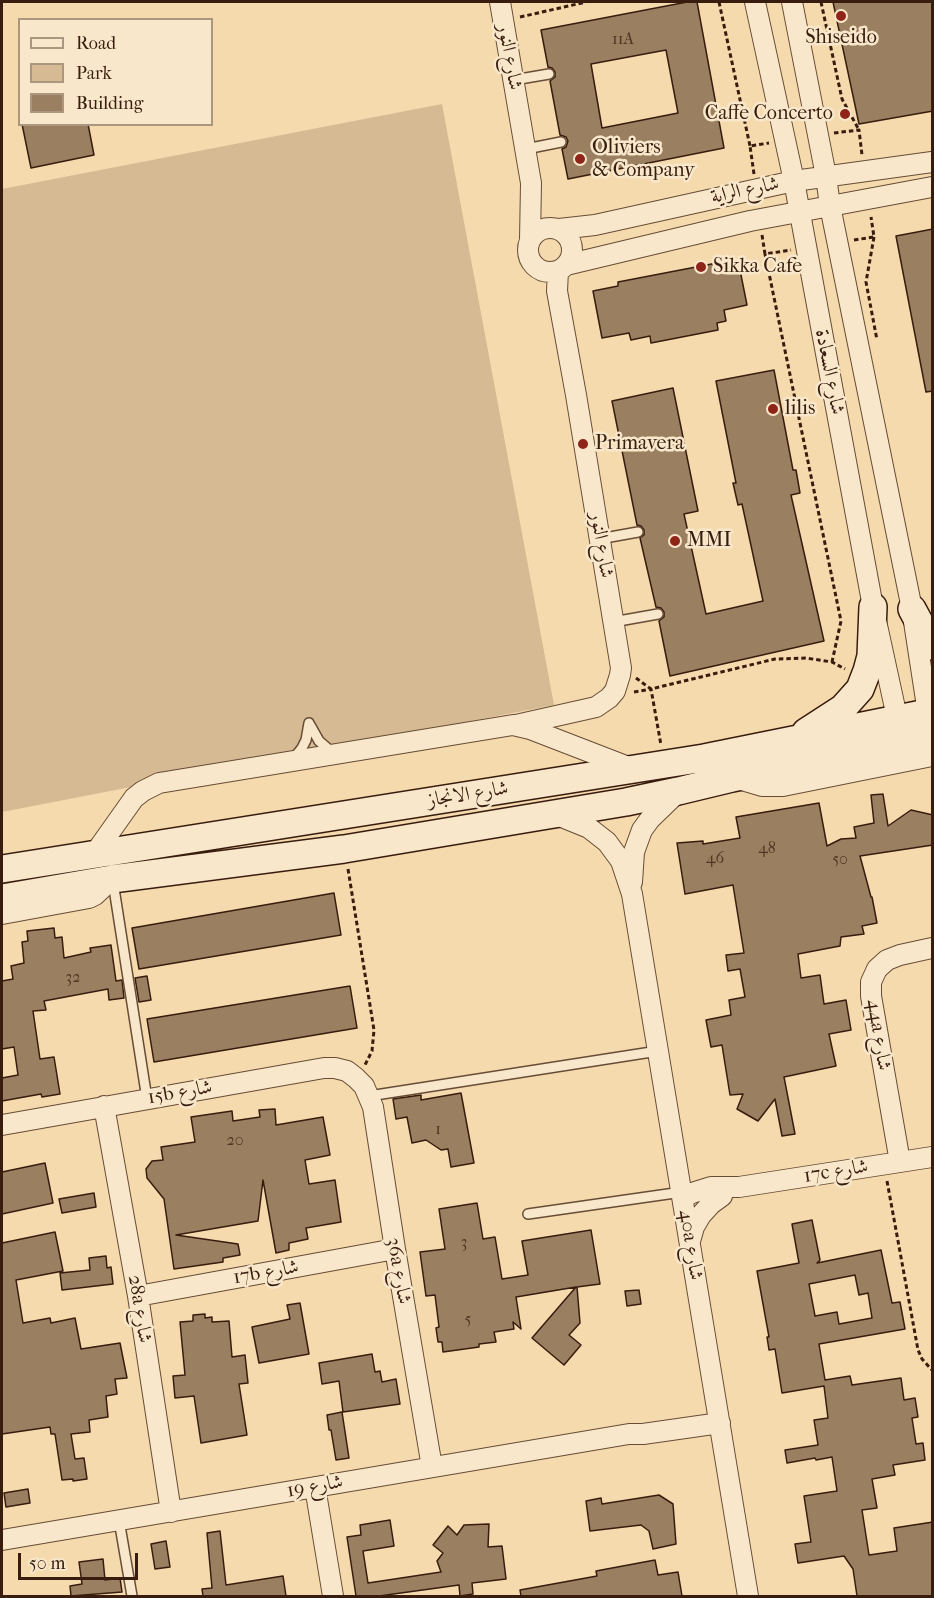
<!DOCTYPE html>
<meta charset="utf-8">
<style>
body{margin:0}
#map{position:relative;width:934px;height:1598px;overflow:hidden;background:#f5daae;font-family:"IM FELL French Canon",serif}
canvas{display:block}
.frame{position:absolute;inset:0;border:3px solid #381c0e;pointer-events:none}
.legend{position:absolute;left:18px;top:18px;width:195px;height:108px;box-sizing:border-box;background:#f8e7ca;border:2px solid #ab967f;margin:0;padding:8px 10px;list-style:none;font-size:18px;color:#381c0e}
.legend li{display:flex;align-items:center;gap:12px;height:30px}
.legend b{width:30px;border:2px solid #ab967f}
.scale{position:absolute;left:18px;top:1553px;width:120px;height:27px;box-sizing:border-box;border:3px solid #381c0e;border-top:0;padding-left:8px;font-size:18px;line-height:21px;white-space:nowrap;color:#381c0e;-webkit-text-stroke:4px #f8e7ca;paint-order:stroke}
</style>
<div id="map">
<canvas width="934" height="1598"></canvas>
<div class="frame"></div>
<ul class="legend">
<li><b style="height:8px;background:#f8e7ca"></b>Road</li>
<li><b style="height:16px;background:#d5ba93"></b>Park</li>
<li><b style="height:16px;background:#9a7f61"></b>Building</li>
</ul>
<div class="scale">50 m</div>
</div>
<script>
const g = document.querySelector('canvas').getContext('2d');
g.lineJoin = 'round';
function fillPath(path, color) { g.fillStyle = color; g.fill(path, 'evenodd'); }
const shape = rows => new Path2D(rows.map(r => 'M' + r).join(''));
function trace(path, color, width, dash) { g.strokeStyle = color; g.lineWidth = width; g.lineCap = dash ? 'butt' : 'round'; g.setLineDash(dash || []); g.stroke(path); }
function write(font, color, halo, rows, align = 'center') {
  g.font = font + ' "IM FELL French Canon",Amiri,serif'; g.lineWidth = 5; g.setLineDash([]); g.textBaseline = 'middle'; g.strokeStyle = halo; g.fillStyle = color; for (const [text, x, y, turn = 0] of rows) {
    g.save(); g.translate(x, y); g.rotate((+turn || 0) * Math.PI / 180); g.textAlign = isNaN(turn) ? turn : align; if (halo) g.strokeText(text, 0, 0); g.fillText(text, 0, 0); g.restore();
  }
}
const green = shape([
 [442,104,554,705,2,812,2,189]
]);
const building = shape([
 [687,2,697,2,724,148,568,179,562,149,566,147,568,141,566,137,560,135,550,81,555,77,555,72,552,68,548,67,541,30,687,2],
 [666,50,678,113,602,128,591,64,666,50],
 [833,2,933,2,933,111,859,124,833,2],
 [22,124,88,124,94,155,31,168,22,124],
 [933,229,933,391,926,392,896,236,933,229],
 [722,262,724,274,740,270,747,305,724,310,726,321,717,323,718,330,651,343,650,336,631,340,629,333,602,338,593,291,618,286,618,282,722,262],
 [774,370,793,470,796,470,800,493,791,495,824,641,670,676,659,621,664,617,664,612,661,608,656,607,640,538,644,535,644,530,641,526,637,525,612,401,673,388,698,511,684,514,706,614,763,601,742,504,738,505,733,483,736,483,716,381,774,370],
 [883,794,888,826,911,810,933,815,933,845,860,856,871,897,872,897,877,923,862,926,864,934,841,937,840,946,798,954,801,978,820,975,824,1004,846,1000,851,1030,829,1034,836,1066,784,1077,795,1134,782,1136,775,1099,758,1121,737,1109,743,1094,730,1095,722,1045,711,1047,706,1020,731,1015,729,1000,745,997,740,969,728,971,726,955,744,953,733,885,685,894,677,843,703,841,703,844,740,838,736,817,819,803,827,846,841,839,856,838,854,827,874,823,871,795,883,794],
 [334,893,341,935,139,969,132,928,334,893],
 [54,928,55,938,62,937,64,958,91,952,90,948,111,945,116,981,122,980,124,998,109,1000,108,989,44,1001,46,1010,33,1011,40,1059,54,1057,60,1094,42,1097,41,1094,2,1101,2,1078,18,1075,14,1047,2,1049,2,981,13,979,11,966,24,963,22,942,28,941,27,931,54,928],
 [147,976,151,1000,139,1002,135,978,147,976],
 [350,986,357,1028,154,1062,147,1019,350,986],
 [461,1093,474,1163,451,1167,448,1149,441,1150,426,1140,412,1143,407,1117,396,1119,393,1099,421,1095,421,1100,461,1093],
 [275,1109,276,1125,323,1117,330,1155,305,1160,309,1184,335,1180,341,1222,306,1228,308,1239,289,1243,289,1250,276,1253,263,1180,258,1221,176,1235,238,1244,240,1255,223,1258,223,1262,174,1269,164,1199,147,1178,146,1169,152,1161,163,1160,161,1147,195,1142,191,1117,232,1111,233,1121,260,1117,259,1110,275,1109],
 [45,1163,53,1203,2,1214,2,1172,45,1163],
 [94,1193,96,1207,62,1213,59,1199,94,1193],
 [477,1203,483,1239,495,1237,502,1279,528,1275,522,1241,591,1230,600,1284,577,1287,580,1323,569,1335,581,1345,564,1365,532,1338,576,1287,516,1297,521,1329,513,1322,514,1329,494,1332,496,1342,479,1344,479,1347,443,1352,442,1342,438,1342,436,1328,439,1327,435,1295,426,1296,420,1252,445,1249,439,1209,477,1203],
 [812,1220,820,1260,817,1263,881,1250,892,1303,900,1302,905,1329,819,1344,825,1380,850,1376,852,1385,901,1378,904,1400,915,1398,918,1417,912,1418,916,1444,923,1443,925,1460,893,1465,895,1475,872,1479,877,1508,862,1510,869,1555,897,1551,894,1528,933,1522,933,1596,857,1596,853,1569,844,1556,798,1563,795,1544,811,1542,804,1496,837,1491,832,1457,816,1460,815,1458,787,1463,785,1450,818,1445,814,1420,828,1418,824,1386,782,1393,775,1349,769,1350,767,1337,769,1337,757,1271,799,1263,792,1224,812,1220],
 [855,1275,859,1295,868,1293,872,1318,839,1324,837,1312,815,1316,809,1284,855,1275],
 [55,1232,63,1271,16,1280,23,1323,50,1318,51,1323,75,1318,81,1349,120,1343,127,1378,115,1379,117,1394,106,1396,108,1417,89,1420,90,1432,71,1434,75,1459,84,1458,87,1479,73,1481,73,1479,62,1480,55,1434,51,1434,50,1427,2,1434,2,1243,55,1232],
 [106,1256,107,1268,111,1267,113,1284,62,1290,60,1273,90,1270,89,1258,106,1256],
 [639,1290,641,1304,627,1306,625,1291,639,1290],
 [300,1303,309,1354,259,1363,252,1327,290,1319,287,1305,300,1303],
 [205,1314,205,1318,212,1317,212,1322,229,1321,232,1357,245,1355,248,1383,239,1384,247,1435,201,1443,194,1396,175,1398,173,1376,185,1375,180,1322,193,1321,193,1315,205,1314],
 [372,1354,375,1372,380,1371,382,1382,396,1379,400,1404,343,1412,339,1381,322,1384,319,1363,372,1354],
 [342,1412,349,1458,336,1460,331,1430,329,1430,327,1415,342,1412],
 [28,1489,30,1503,6,1507,4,1493,28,1489],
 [659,1495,673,1504,676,1544,653,1549,649,1531,641,1525,590,1531,586,1501,601,1498,602,1504,659,1495],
 [390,1520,394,1546,363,1551,368,1583,441,1572,437,1561,443,1553,433,1545,448,1526,457,1535,464,1525,489,1524,488,1547,502,1546,506,1579,472,1583,473,1594,460,1596,459,1585,379,1596,356,1596,347,1537,361,1535,360,1525,390,1520],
 [220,1531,226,1585,283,1576,286,1596,203,1596,202,1589,212,1588,207,1533,220,1531],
 [166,1541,170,1567,155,1569,151,1544,166,1541],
 [103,1559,105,1580,120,1578,122,1592,71,1596,70,1586,82,1584,79,1562,103,1559],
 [655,1560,658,1575,678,1572,682,1596,521,1596,520,1590,597,1576,596,1571,655,1560]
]);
const path = shape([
 [719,2,750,146],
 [821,2,842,99,859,130],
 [520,17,586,2],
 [834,133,859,130,862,155],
 [754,174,750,146,769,143],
 [762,235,765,254,791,250],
 [874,237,866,282,877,340],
 [854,240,874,237,871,217],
 [765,254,841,621,832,662],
 [636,678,651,689,775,659,806,658,832,662,845,669],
 [634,692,651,689,661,745],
 [348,869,374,1030,372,1051,365,1065],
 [887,1181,918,1350,922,1359,932,1370]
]);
const lane = shape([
 [514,80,549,74],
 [526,149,561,142],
 [599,539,638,532],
 [613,622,658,614],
 [310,725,319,741,333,753],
 [294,758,302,748,306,740,309,723],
 [113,882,147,1099],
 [369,1096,658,1051],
 [528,1214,682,1192],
 [119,1520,132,1596]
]);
const street = shape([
 [500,2,531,183,530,240],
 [755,2,794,181,873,607,900,731],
 [792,2,826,176,830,206,912,609,930,726],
 '528 250a22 22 0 1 1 44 0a22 22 0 1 1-44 0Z',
 [559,229,595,225,794,181,932,162],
 [566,265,750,221,932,187],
 [516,725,596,707,609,698,615,691,620,675,621,668,576,395,557,291,558,271],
 [735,778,762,786,783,786,932,756],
 [557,815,589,828,607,842,621,861,632,894,748,1596],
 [95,853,134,798,143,791,159,783,513,725,530,729,631,768],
 [632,882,634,852,642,830,650,819,678,792],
 [2,914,89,898,95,895,112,879],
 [104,1106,138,1296,171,1512],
 [2,1125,324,1068,335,1068,347,1071,356,1078,364,1086,373,1107,395,1249,432,1467],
 [900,1162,871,996,871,982,877,969,887,960,900,955,932,948],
 [683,1198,692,1193,711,1187,739,1187,932,1157],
 [690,1241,694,1227,701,1215,711,1204,722,1196],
 [138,1296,395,1249],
 [315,1487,333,1596],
 [2,1540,629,1434,643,1434,720,1423]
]);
const secondary = shape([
 [912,609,932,646],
 [806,732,843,708,860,689,867,671,871,656,873,607],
 [2,869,704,758,932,712],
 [2,898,112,879,344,849,626,802,678,791,732,778,903,742,932,738]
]);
const markers = [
 [841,16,6,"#8f2418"],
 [845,114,6,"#8f2418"],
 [580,159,6,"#8f2418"],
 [701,267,6,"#8f2418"],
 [773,409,6,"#8f2418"],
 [583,444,6,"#8f2418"],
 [675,541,6,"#8f2418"]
];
const numberNames = [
 ["11A",623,40],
 ["48",767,849],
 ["46",715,859],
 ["50",840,860],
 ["32",73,978],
 ["1",438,1130],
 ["20",235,1141],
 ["3",464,1243],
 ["5",468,1320]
];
const poiNames = [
 ["Shiseido",841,38,"center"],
 ["Caffe Concerto",833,114,"right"],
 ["Oliviers",592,148],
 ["& Company",592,171],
 ["Sikka Cafe",713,267],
 ["lilis",785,409],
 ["Primavera",595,444],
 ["MMI",687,541]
];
const streetNames = [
 ["شارع النور",509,57,80],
 ["شارع الراية",745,191,-12],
 ["شارع السعادة",829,372,79],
 ["شارع النور",601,545,81],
 ["شارع الانجاز",468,795,-9],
 ["44a شارع",878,1035,81],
 ["15b شارع",180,1093,-10],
 ["17c شارع",836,1172,-9],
 ["40a شارع",690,1245,81],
 ["36a شارع",398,1271,80],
 ["17b شارع",266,1273,-10],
 ["28a شارع",139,1309,81],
 ["شارع 19",315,1487,-10]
];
fillPath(green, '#d5ba93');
fillPath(building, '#9a7f61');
trace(building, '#381c0e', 1.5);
trace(lane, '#674c36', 12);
trace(street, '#674c36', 22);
trace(secondary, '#381c0e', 30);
trace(path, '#381c0e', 3, [4.5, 3]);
trace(lane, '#f8e7ca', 9);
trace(street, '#f8e7ca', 20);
trace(secondary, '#f8e7ca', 27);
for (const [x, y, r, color] of markers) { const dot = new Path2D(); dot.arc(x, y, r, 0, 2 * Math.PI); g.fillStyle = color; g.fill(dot); trace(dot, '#f8e7ca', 2); }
write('16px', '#503523', null, numberNames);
write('20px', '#381c0e', '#f8e7ca', poiNames, 'left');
write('20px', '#381c0e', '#f8e7ca', streetNames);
</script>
